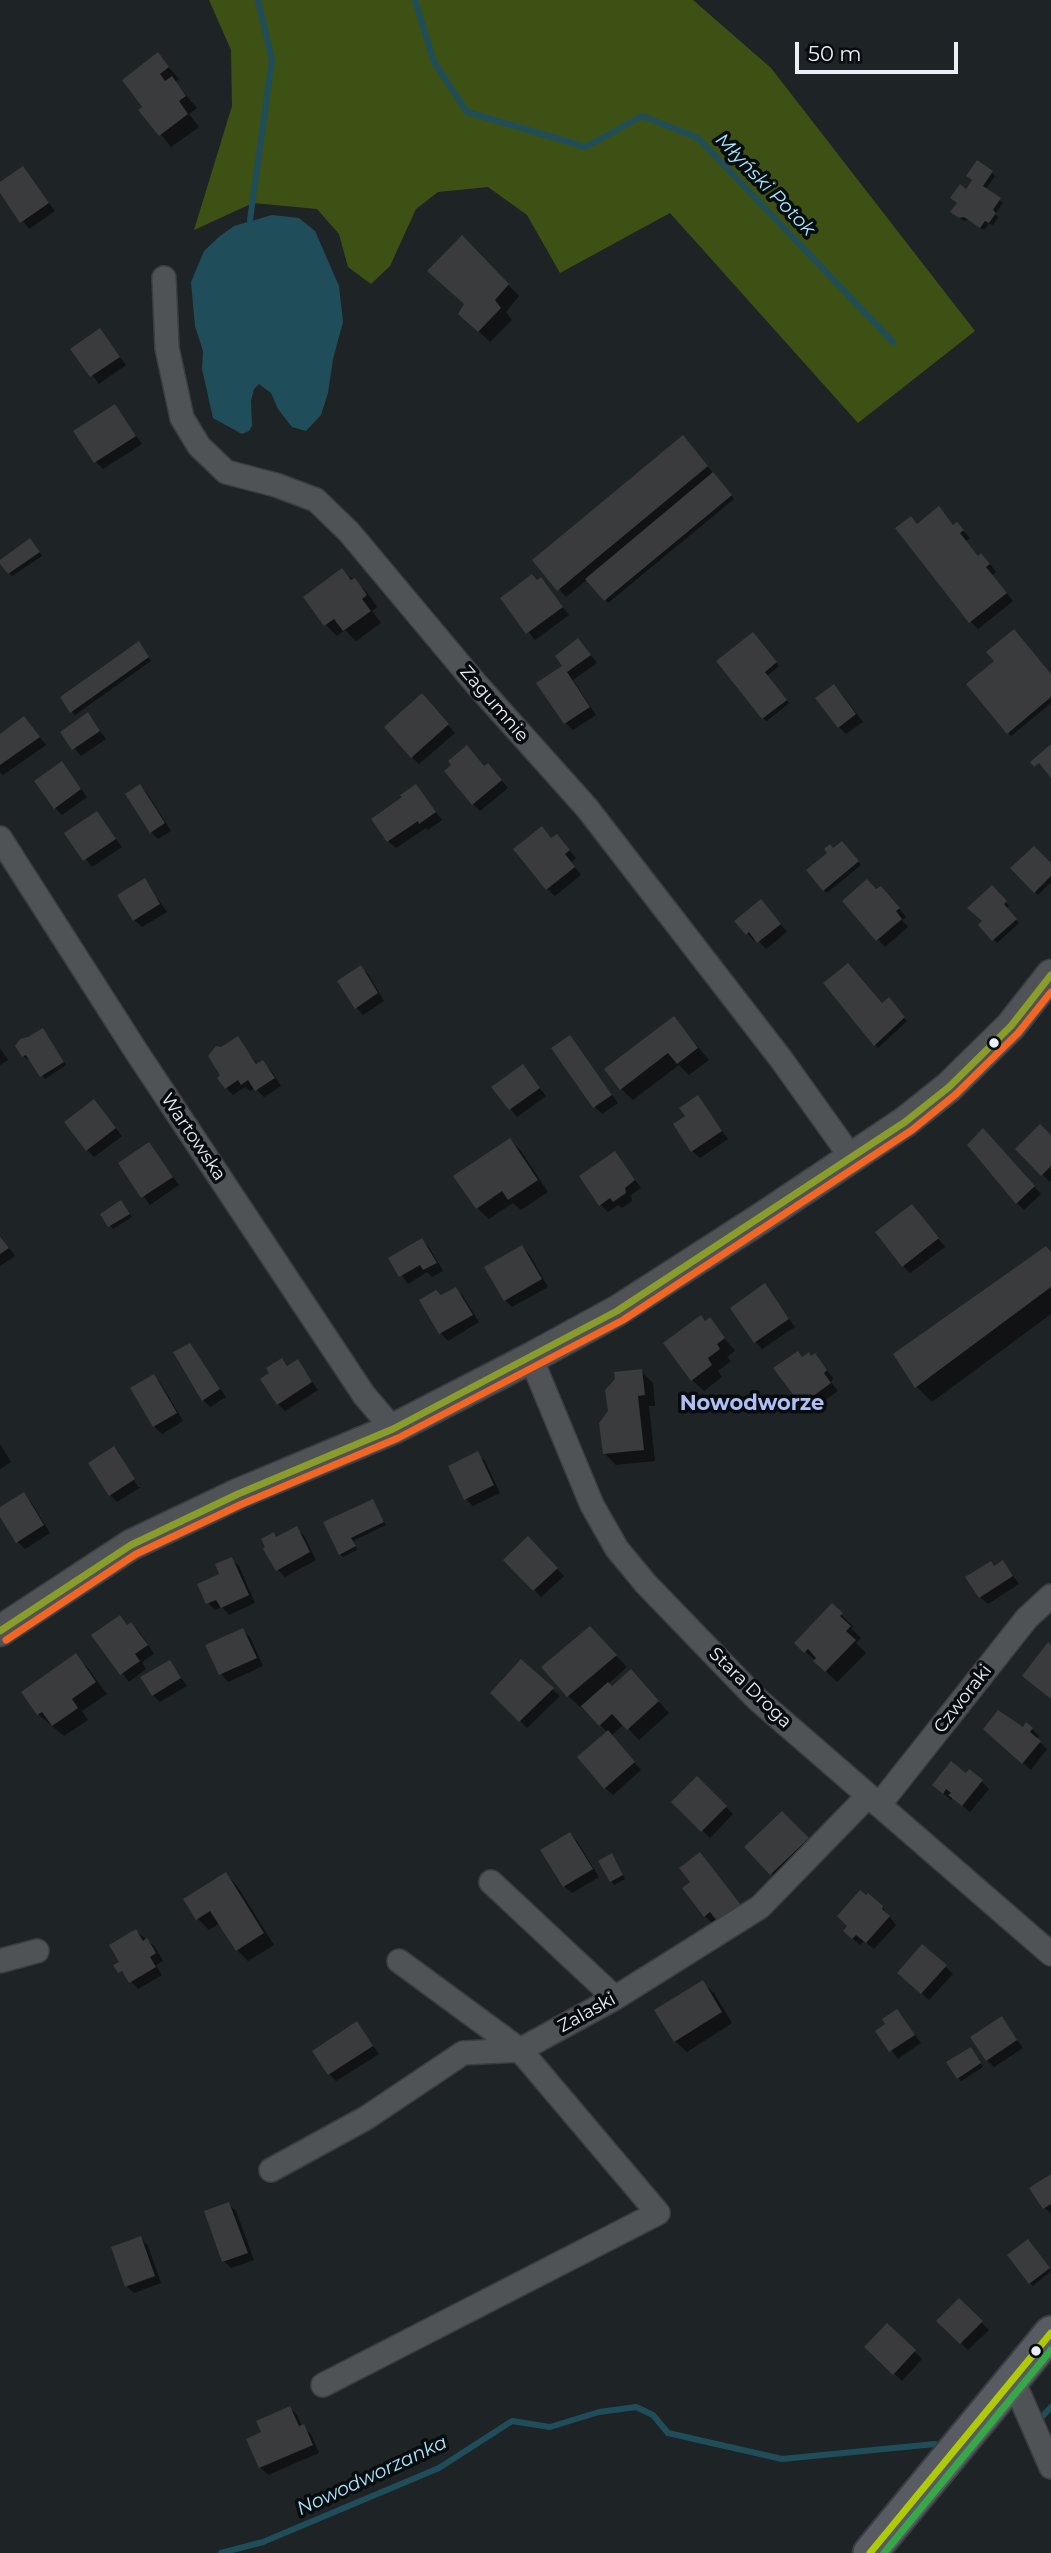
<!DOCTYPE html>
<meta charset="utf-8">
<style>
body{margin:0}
#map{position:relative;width:1051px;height:2553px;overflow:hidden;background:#1e2326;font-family:Montserrat,sans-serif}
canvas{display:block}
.scale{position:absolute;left:795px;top:42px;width:163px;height:32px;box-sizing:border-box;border:4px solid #eaf0f5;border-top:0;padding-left:9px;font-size:21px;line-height:24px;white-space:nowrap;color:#eaf0f5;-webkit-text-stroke:5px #080c0f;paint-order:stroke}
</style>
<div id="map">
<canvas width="1051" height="2553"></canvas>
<div class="scale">50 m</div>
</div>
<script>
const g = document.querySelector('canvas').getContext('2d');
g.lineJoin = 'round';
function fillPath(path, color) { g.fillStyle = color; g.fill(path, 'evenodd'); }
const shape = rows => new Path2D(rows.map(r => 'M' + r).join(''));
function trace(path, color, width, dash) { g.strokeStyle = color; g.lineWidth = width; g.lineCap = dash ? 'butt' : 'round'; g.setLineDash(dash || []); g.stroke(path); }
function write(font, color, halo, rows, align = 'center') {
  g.font = font + ' Montserrat,sans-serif'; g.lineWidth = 7; g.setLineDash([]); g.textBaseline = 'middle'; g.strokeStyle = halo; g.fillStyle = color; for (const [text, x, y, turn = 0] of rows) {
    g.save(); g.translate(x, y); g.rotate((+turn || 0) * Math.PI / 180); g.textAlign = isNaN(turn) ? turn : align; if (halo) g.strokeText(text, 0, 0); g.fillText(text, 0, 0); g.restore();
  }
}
const forest = shape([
 [209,0,693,0,771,68,975,331,858,423,670,213,560,273,527,215,488,187,438,192,416,209,390,266,371,284,348,267,339,234,317,209,253,203,194,230,232,106,231,50]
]);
const water = shape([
 [272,215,299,218,315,231,339,286,343,322,333,359,328,393,321,415,306,431,292,427,278,409,271,393,259,384,254,389,251,401,252,426,249,431,242,434,213,418,202,369,203,351,195,326,191,282,204,251,220,236,234,226]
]);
const shadow = shape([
 [158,55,179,79,175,82,197,108,189,114,199,127,171,147,141,110,144,107],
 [23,168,55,211,29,229,0,190,0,184],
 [992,173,995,176,985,190,1003,203,995,214,998,217,993,225,989,223,984,230,969,220,964,221,955,215,967,191],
 [462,237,519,296,506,312,512,320,490,342,472,325,466,305],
 [100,330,126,365,99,384,72,349],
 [114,406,142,444,103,469,96,462],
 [690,445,734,499,608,603,588,579,566,597,535,560],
 [946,516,954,526,957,524,970,538,966,541,979,558,989,563,996,572,992,575,1013,601,978,629,971,622,917,525],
 [33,543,42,556,12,576,9,573],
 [342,570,366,591,377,607,372,611,381,623,356,641,345,630,337,636,326,625],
 [541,579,569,615,535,640,502,598],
 [756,637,779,666,767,676,789,703,767,721,763,718],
 [142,646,151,661,75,715,72,712,62,698],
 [585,648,597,663,573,680,596,715,573,730,566,723,565,666],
 [1051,676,1051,703,1011,736,1008,733],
 [841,693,863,722,846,734,839,727],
 [429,703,455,733,419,764,412,757],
 [88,715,106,739,81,756,62,733],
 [24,718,46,745,3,775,0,772,0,736],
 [62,763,87,797,62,815,55,808],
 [495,773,508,788,480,811,473,804],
 [140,786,147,793,171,831,158,839,151,832],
 [416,786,442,820,428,830,426,828,396,848,388,841,405,798],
 [97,813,122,847,92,867,67,834],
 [552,840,564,844,576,858,571,862,581,875,555,896,547,889],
 [845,846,861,865,827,893,824,890,830,853],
 [1051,865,1051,882,1038,895,1013,868],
 [144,880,167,912,142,927,134,920],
 [992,887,1009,906,1006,909,1019,923,997,943,980,925,984,922],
 [877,891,888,895,906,917,902,920,908,927,885,947,844,901],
 [768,909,787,932,766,949,757,939,754,941,737,921],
 [360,967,368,974,384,1001,363,1015,356,1007],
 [892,1003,907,1021,878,1048,875,1045,882,1006],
 [674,1018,709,1060,689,1075,679,1065,633,1100,621,1089],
 [46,1033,66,1065,45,1079,30,1057,27,1059,23,1056,29,1039],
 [570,1037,618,1103,602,1114,595,1107],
 [237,1038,258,1065,262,1062,270,1069,281,1086,264,1097,255,1088,250,1091,245,1087,233,1095,226,1088,223,1076,222,1049],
 [0,1048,8,1060,0,1065],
 [522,1066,546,1096,517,1117,494,1087],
 [698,1098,728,1139,700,1158,692,1151,687,1116],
 [101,1109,122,1136,94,1157,87,1150],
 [1051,1137,1051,1180,1050,1182,1018,1149],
 [990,1138,1041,1194,1024,1210,1017,1203],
 [510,1140,521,1151,548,1192,521,1210,513,1203,489,1219,477,1208],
 [149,1144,179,1185,150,1205,120,1164],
 [615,1153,641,1188,631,1195,632,1201,622,1208,618,1205,608,1212,601,1205],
 [124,1206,132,1217,113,1229,102,1214],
 [912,1206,945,1247,910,1273,903,1266],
 [0,1235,15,1256,0,1266],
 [421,1240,429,1247,443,1271,432,1277,427,1272,408,1284,390,1258],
 [522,1248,530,1255,548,1287,512,1307,505,1300],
 [1051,1253,1051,1314,932,1402,917,1387,895,1354],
 [764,1286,795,1327,762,1349,755,1341],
 [456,1289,463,1296,479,1322,448,1341,441,1333,422,1301,441,1297],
 [709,1320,735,1351,727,1357,731,1361,718,1371,722,1377,704,1391,692,1380,706,1323],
 [189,1345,226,1397,210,1407,203,1400],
 [815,1355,833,1378,831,1382,838,1391,809,1411,802,1404,812,1358],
 [282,1360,289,1367,297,1362,318,1390,285,1411,278,1404],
 [641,1371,653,1383,655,1406,649,1406,655,1461,616,1465,604,1453],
 [154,1376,161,1384,183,1421,162,1434,154,1426,133,1389],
 [0,1444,11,1462,0,1469],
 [114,1448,120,1454,117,1454,138,1487,141,1487,117,1502,110,1495],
 [477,1454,485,1461,500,1493,473,1506,466,1499],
 [24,1494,31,1502,50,1533,25,1549,17,1541,0,1513,0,1509],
 [372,1501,386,1525,353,1541,357,1550,343,1557,340,1554],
 [296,1528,304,1536,316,1560,285,1577,278,1570,274,1534,277,1538],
 [528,1539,564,1576,541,1597,505,1560],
 [231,1559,239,1566,255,1603,229,1615,222,1607,215,1610,208,1603],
 [1003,1562,1019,1584,988,1604,980,1597,995,1567],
 [832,1606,853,1626,851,1628,861,1638,856,1643,866,1653,837,1682,797,1643],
 [120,1617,128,1626,131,1624,139,1631,154,1654,142,1662,146,1669,129,1682,94,1636],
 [590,1629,627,1667,608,1684,612,1688,642,1683,669,1713,639,1740,624,1724,611,1736,641,1770,613,1795,605,1788,608,1733,582,1705,580,1707,568,1696,544,1667],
 [242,1630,250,1637,263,1666,228,1682,221,1674,208,1646],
 [76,1656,87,1667,107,1694,82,1711,88,1720,64,1736,38,1714],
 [169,1662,187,1686,160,1702,153,1695],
 [552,1689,560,1696,527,1728,493,1693],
 [1023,1729,1032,1729,1039,1736,1037,1740,1047,1749,1031,1770,993,1737],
 [951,1764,966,1776,981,1781,989,1789,970,1812,953,1797,951,1800,942,1792],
 [697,1778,733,1814,710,1838,674,1802],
 [782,1813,815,1847,779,1881,747,1847],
 [570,1834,577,1841,599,1877,572,1893,564,1886],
 [615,1859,625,1879,614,1885,600,1861],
 [226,1874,237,1886,274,1945,248,1961,237,1950,220,1923,209,1930,198,1919],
 [692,1882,718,1919,712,1923,705,1916],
 [882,1907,896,1925,874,1949,864,1941,860,1945,852,1938],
 [136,1931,155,1947,163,1961,156,1965,162,1975,138,1989,116,1965,121,1962],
 [946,1967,953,1974,929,2000,906,1980],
 [702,1982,714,1993,732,2023,687,2052,675,2041],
 [897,2012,921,2043,898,2059,877,2031,888,2024],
 [1001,2019,1023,2048,994,2067,987,2060],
 [357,2024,379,2054,336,2081,329,2074],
 [971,2049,983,2067,961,2081,958,2078],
 [1051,2176,1051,2214,1045,2208],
 [228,2204,236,2211,254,2260,231,2268,224,2261],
 [141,2238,148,2246,161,2283,134,2293,126,2286],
 [1031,2245,1051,2271,1033,2286,1030,2283],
 [959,2301,989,2330,968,2350,939,2321],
 [887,2325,922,2359,902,2381,867,2347],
 [290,2408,297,2415,302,2427,311,2434,319,2453,268,2475,260,2467,263,2433]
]);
const stream = shape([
 [415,0,434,62,467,112,586,147,642,116,698,138,893,342],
 [250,220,272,60,258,0],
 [1041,2418,1051,2407],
 [221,2553,263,2542,439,2468,512,2421,550,2427,599,2412,636,2407,653,2415,668,2433,782,2459,935,2444]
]);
const building = shape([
 [158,52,169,67,160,74,165,81,172,76,186,96,179,101,188,114,159,136,138,110,142,107,122,80],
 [977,160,993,171,983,186,1001,198,993,210,996,213,989,223,985,221,980,228,964,217,959,218,950,212,957,203,950,198,960,184,966,189,972,180,966,176],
 [23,166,49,203,20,223,0,193,0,182],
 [462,235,509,284,495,300,501,308,478,332,458,314,464,304,427,271],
 [100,328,120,357,90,377,70,349],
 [115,404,136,436,94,463,73,431],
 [683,435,708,466,557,591,532,560],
 [713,472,732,495,604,601,585,579],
 [939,506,953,525,957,522,964,530,960,533,978,556,981,553,990,564,986,567,1007,593,969,623,895,528,911,516,917,524],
 [30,538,40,552,8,574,0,564,0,560],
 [342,568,351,580,355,578,367,595,362,599,371,611,343,631,334,619,324,626,303,597],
 [532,574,537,580,541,577,563,607,526,634,500,598],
 [1014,629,1051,674,1051,697,1007,734,966,684,994,661,986,652],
 [753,632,777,662,765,672,787,700,762,719,716,661],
 [578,638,591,655,567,672,590,707,564,724,536,683,562,666,555,656],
 [139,641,149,657,70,713,60,697],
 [834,684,856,714,838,728,815,698],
 [422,693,449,724,411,758,384,727],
 [88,712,100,731,72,750,60,732],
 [24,716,40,737,0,765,0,734],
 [1051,744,1051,778,1039,763,1034,767,1030,762],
 [467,745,484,766,488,763,502,780,472,805,444,771,451,765,448,761],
 [62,761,81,789,54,809,34,781],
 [140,784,165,823,150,833,125,794],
 [416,784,436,812,419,824,418,821,387,842,371,819,402,797,400,795],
 [97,811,116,839,83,861,64,833],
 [542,826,551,838,557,834,570,850,565,854,575,867,546,890,513,849],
 [842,841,859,861,823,891,806,870,827,853,824,849,830,844,833,848],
 [1034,846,1051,863,1051,876,1034,893,1010,868],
 [145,878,160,904,133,921,117,895],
 [867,879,876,889,881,886,900,908,896,911,902,919,876,941,842,901],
 [992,885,1007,901,1004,904,1017,919,992,941,978,925,982,921,967,908],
 [761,899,781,924,757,943,749,932,746,935,734,921],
 [848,963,882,1003,889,997,905,1017,874,1046,823,983],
 [361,965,378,993,355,1009,337,981],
 [674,1016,698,1048,677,1064,668,1053,620,1090,604,1069],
 [43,1028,64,1062,40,1077,26,1055,22,1057,15,1046,20,1039,28,1037],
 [570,1035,612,1095,593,1108,551,1048],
 [238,1036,256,1064,263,1060,275,1078,255,1091,248,1080,241,1085,238,1080,225,1089,217,1078,220,1075,208,1056,216,1046,221,1047],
 [523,1064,540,1088,509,1110,491,1087],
 [698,1095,722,1131,691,1152,673,1124,685,1116,679,1108],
 [94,1099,116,1128,86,1151,64,1122],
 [1040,1124,1051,1135,1051,1166,1041,1176,1015,1149],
 [983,1128,1035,1186,1016,1204,967,1145],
 [510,1138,538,1180,508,1200,502,1191,476,1209,453,1176],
 [149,1142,173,1177,141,1198,118,1163],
 [615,1151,635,1180,625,1188,626,1193,613,1202,610,1198,599,1206,579,1176],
 [121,1200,130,1214,108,1227,100,1214],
 [912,1204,939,1238,902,1267,875,1232],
 [0,1236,9,1248,0,1254],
 [422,1238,437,1263,423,1270,420,1265,399,1277,388,1258],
 [522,1245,542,1279,504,1301,484,1267],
 [1046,1246,1051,1252,1051,1287,915,1388,893,1354],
 [765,1283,789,1319,754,1343,730,1308],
 [456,1287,473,1315,439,1334,419,1300,436,1290,441,1295],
 [701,1315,705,1321,710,1317,725,1338,717,1344,720,1349,708,1358,712,1365,691,1381,663,1343],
 [190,1343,220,1389,202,1401,173,1352],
 [798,1351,802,1357,809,1352,811,1356,815,1353,827,1370,824,1373,831,1383,801,1405,773,1368],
 [282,1358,287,1366,298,1359,312,1382,277,1405,260,1379,269,1373,266,1368],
 [642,1369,645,1395,638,1396,644,1450,603,1454,599,1423,608,1411,605,1390,615,1379,614,1372],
 [154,1374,177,1413,153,1427,130,1388],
 [114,1446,135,1479,109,1496,88,1463],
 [478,1451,494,1485,464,1500,448,1466],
 [24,1492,44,1525,16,1543,0,1517,0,1507],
 [373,1499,384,1522,351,1538,356,1546,339,1555,323,1522],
 [297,1526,310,1552,276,1571,263,1549,265,1547,261,1539,274,1532,276,1537],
 [528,1536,558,1568,533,1591,503,1560],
 [232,1557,249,1595,221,1608,216,1600,206,1604,197,1584,219,1574,215,1564],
 [1003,1560,1013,1576,979,1598,965,1577,991,1561,994,1566],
 [832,1603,843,1613,840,1616,851,1626,846,1631,856,1640,825,1672,813,1661,816,1658,808,1649,804,1653,794,1643],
 [120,1615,127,1625,131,1622,148,1645,135,1654,140,1661,120,1675,91,1635],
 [590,1626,617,1655,567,1697,541,1667],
 [243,1628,257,1658,219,1675,205,1645],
 [1048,1642,1051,1645,1051,1699,1022,1676],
 [76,1653,96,1682,72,1699,78,1708,52,1726,42,1712,37,1715,21,1692],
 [521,1659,554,1688,519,1722,490,1693],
 [170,1660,181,1678,152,1696,140,1677],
 [631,1669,659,1701,627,1730,612,1714,599,1726,581,1706,608,1682,612,1686],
 [998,1710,1023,1727,1026,1722,1033,1728,1030,1732,1041,1741,1022,1764,983,1729],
 [608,1730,635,1762,604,1789,577,1757],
 [951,1761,966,1773,969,1769,983,1780,962,1806,948,1795,951,1793,946,1789,943,1794,932,1785],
 [697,1776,727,1806,701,1832,671,1802],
 [782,1811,809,1838,770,1875,744,1847],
 [570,1832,593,1869,563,1887,540,1850],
 [700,1852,744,1909,721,1926,710,1912,704,1917,682,1888,690,1882,679,1868],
 [612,1853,623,1875,610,1882,598,1861],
 [226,1872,264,1933,236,1951,210,1911,196,1920,183,1899],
 [860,1890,866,1895,868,1893,883,1906,882,1909,890,1916,866,1943,856,1935,852,1939,843,1931,847,1926,837,1916],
 [136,1929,143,1941,147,1938,156,1953,150,1957,156,1967,129,1983,122,1971,118,1973,113,1965,119,1962,109,1945],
 [922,1944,947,1965,921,1994,897,1973],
 [703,1980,722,2012,674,2042,654,2010],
 [897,2009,915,2035,889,2052,875,2031,885,2024,882,2019],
 [1002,2016,1017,2040,986,2061,970,2037],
 [357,2021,373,2046,328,2075,312,2051],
 [971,2047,981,2063,957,2079,946,2062],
 [1051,2174,1051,2204,1043,2209,1029,2188],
 [229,2202,248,2253,222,2262,204,2211],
 [141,2236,155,2276,125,2287,111,2247],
 [1028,2239,1050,2268,1029,2284,1007,2255],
 [959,2298,983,2321,960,2344,936,2321],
 [887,2323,916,2350,893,2375,864,2347],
 [290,2406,299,2426,304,2424,313,2445,259,2468,246,2439,261,2432,256,2421]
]);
const minor = shape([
 [164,278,167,348,182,418,199,446,226,472,276,485,316,500,349,532,477,685,587,808,781,1059,851,1157],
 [0,838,136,1051,364,1395,393,1429],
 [531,1358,592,1505,617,1549,646,1584,757,1699,1051,1954],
 [879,1805,1027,1618,1051,1596],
 [491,1882,615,1998],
 [0,1961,37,1951],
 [271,2170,366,2118,463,2053,520,2050,615,1998,760,1907,868,1796],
 [1012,2378,1051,2467],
 [323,2385,658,2213,520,2050,399,1961]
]);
const tertiary = shape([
 [0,1631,131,1545,238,1494,393,1429,531,1358,617,1311,763,1217,905,1122,949,1087,1011,1026,1051,975]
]);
const secondary = shape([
 [870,2553,1051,2333]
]);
const bus1 = shape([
 [0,1631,131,1545,238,1494,393,1429,617,1311,905,1122,949,1087,1011,1026,1051,975]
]);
const bus2 = shape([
 [6,1640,136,1554,242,1504,398,1438,623,1320,912,1130,956,1094,1018,1033,1051,992]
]);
const bus3 = shape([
 [870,2553,1051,2333]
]);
const bus4 = shape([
 [884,2553,1051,2350]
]);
const markers = [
 [994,1043,6,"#eaf0f5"],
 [1036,2351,6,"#eaf0f5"]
];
const streetNames = [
 ["Zagumnie",494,704,49],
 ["Wartowska",193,1137,56],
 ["Stara Droga",750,1688,44],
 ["Czworaki",963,1699,-52],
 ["Zalaski",587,2013,-29]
];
const waterNames = [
 ["Młyński Potok",765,185,46],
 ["Nowodworzanka",372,2476,-25]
];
const quarterNames = [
 ["Nowodworze",752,1404]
];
fillPath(forest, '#3d5115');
fillPath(water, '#1f4e5a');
fillPath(shadow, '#0007');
trace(stream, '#1f4e5a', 6);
fillPath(building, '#3a3b3c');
trace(minor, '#3a3d41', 26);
trace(tertiary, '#3a3d41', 33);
trace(secondary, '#3a3d41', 37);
trace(minor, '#4f5356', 23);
trace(tertiary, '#4f5356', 30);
trace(secondary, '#595b62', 33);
trace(bus1, '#8a9d2a', 7);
trace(bus2, '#f26522', 7);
trace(bus3, '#afcb08', 7);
trace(bus4, '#36a848', 7);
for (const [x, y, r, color] of markers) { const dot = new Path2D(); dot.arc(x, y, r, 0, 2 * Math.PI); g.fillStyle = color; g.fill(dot); trace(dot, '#080c0f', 2.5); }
write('18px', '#eaf0f5', '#080c0f', streetNames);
write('italic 19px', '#a2eafe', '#080c0f', waterNames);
write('bold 21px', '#afbff6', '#080c0f', quarterNames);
</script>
